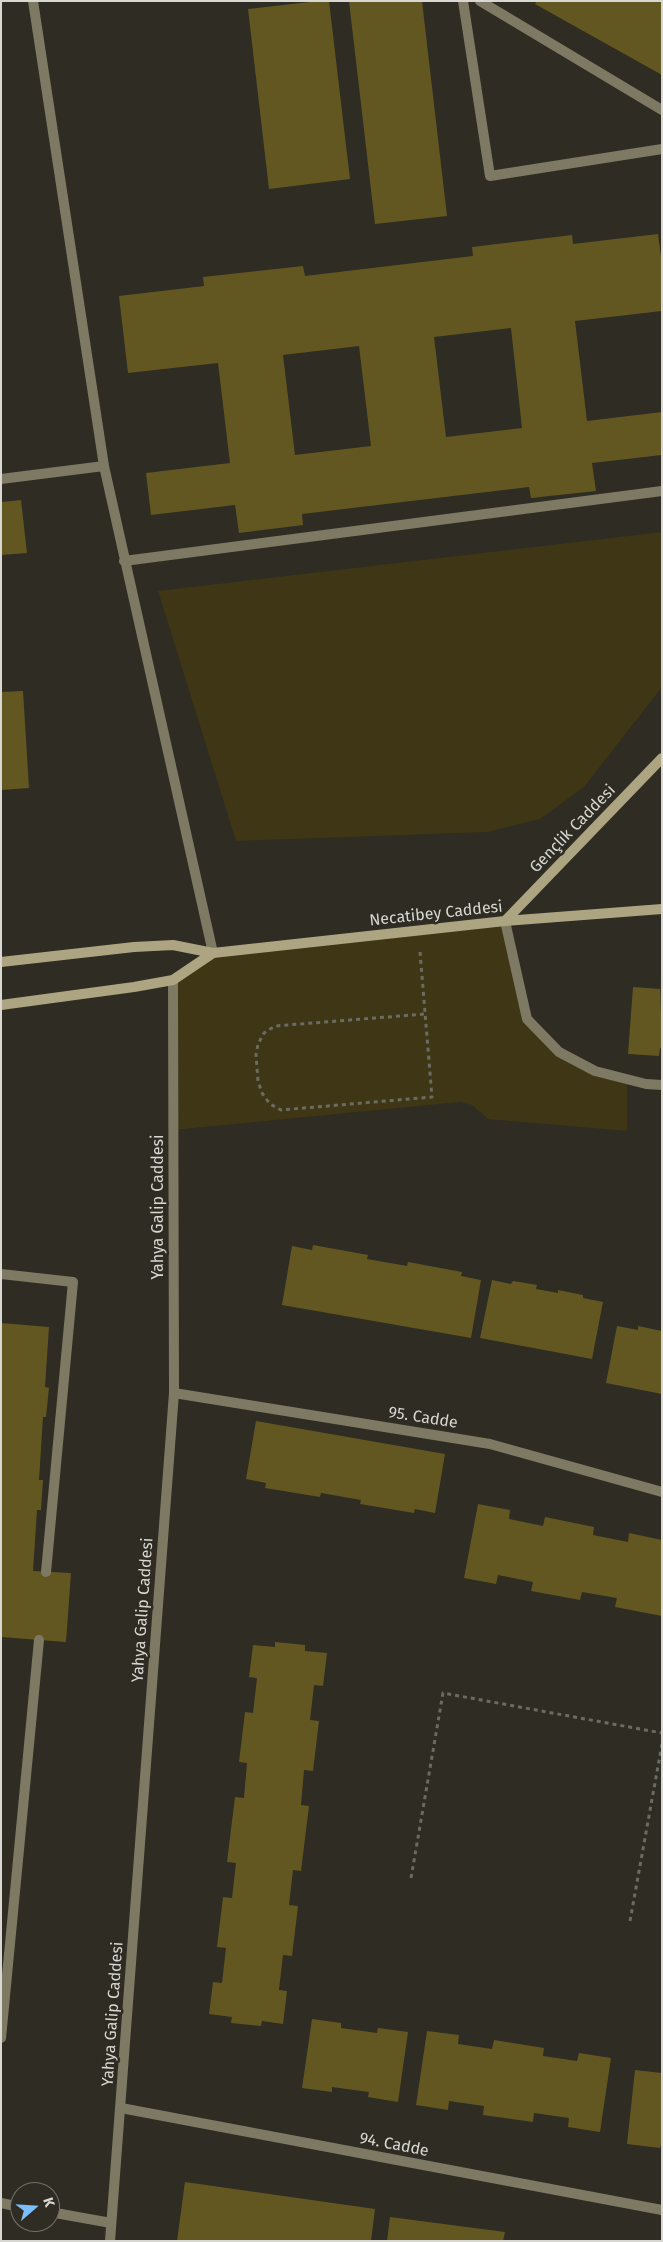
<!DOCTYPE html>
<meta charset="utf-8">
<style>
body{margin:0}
#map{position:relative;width:663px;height:2242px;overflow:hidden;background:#2e2c23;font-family:"Fira Sans",sans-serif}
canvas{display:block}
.frame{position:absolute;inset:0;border:2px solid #d8d7d1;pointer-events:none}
.north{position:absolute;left:10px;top:2182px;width:50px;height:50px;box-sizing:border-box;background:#2e2c23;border:1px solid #727069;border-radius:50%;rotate:71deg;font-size:14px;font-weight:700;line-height:20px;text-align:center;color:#d8d7d1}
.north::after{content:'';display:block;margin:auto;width:18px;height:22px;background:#7cbef9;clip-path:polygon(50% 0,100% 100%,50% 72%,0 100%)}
</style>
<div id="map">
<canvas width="663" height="2242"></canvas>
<div class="frame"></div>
<div class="north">K</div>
</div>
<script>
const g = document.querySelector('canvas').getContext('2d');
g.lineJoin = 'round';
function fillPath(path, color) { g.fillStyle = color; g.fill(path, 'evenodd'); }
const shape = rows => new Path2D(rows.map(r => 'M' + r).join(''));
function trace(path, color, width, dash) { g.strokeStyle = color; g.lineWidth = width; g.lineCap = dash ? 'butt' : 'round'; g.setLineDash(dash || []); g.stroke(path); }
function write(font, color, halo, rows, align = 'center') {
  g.font = font + ' "Fira Sans",sans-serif'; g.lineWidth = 5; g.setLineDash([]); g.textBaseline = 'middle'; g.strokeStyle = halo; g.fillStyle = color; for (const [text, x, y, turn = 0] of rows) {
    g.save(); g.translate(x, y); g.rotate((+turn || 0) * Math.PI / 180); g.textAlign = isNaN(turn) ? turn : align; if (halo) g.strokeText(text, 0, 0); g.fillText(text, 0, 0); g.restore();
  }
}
const green = shape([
 [662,532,662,687,584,787,540,819,487,832,236,841,158,591],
 [505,921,527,1019,559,1052,627,1079,627,1131,488,1119,472,1105,460,1102,173,1130,173,980,213,953]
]);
const building = shape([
 [319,1,329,1,350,179,269,189,248,9],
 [349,1,422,1,447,216,375,224],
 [537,1,662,1,662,75,535,4],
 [658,234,662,265,662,311,575,321,587,421,662,412,662,455,592,463,596,491,531,498,529,487,302,514,303,525,239,533,235,505,151,515,146,473,230,463,218,363,128,373,119,296,204,286,203,277,303,266,305,276,473,256,472,247,572,235,573,244],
 [511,328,522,428,446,437,434,337],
 [359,346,371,446,295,455,283,355],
 [21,500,27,553,1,555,1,502],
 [23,691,29,788,1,790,1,692],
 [660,980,662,1048,660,1048,659,1056,628,1054,633,987,660,989],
 [313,1245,368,1255,367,1259,407,1266,408,1262,462,1272,461,1276,481,1280,471,1338,282,1305,292,1246,312,1250],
 [492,1280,511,1284,513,1281,537,1285,536,1289,558,1293,558,1290,583,1295,583,1298,603,1302,592,1359,480,1338],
 [1,1323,49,1327,45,1387,49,1388,46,1417,43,1417,39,1480,43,1480,41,1510,37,1510,33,1571,71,1573,66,1642,1,1637],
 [617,1326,638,1330,638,1326,662,1331,662,1394,606,1383],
 [256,1421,445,1454,435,1513,415,1509,414,1513,360,1504,361,1500,321,1493,320,1497,265,1488,266,1483,246,1479],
 [478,1504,510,1510,509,1519,543,1526,545,1517,594,1527,593,1535,628,1542,629,1533,662,1540,662,1616,615,1607,617,1598,582,1592,580,1600,531,1591,533,1582,498,1575,496,1584,464,1578],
 [275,1642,305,1645,305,1651,327,1653,323,1686,314,1685,310,1720,319,1721,313,1771,304,1770,301,1805,309,1806,301,1871,293,1870,289,1905,298,1906,292,1956,283,1955,279,1990,287,1991,283,2024,262,2021,261,2026,231,2023,232,2017,209,2014,213,1982,222,1983,226,1948,217,1947,223,1897,232,1898,236,1863,227,1862,235,1797,244,1798,247,1763,239,1762,245,1712,253,1713,257,1678,249,1677,253,1645,275,1647],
 [312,2019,341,2023,341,2028,377,2033,378,2028,408,2032,398,2102,368,2097,369,2092,332,2087,332,2092,302,2088],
 [427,2031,459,2035,458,2044,492,2049,494,2040,544,2048,543,2056,577,2061,579,2053,611,2058,600,2132,568,2127,569,2118,534,2113,533,2122,483,2115,484,2106,449,2101,448,2110,416,2105],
 [635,2070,662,2073,662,2140,660,2148,627,2144],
 [185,2182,375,2209,371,2241,177,2241],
 [390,2217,505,2232,503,2241,387,2241]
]);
const path = shape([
 [420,952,432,1097,281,1110,270,1104,262,1093,258,1081,256,1055,258,1044,264,1033,275,1026,425,1014],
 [411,1878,443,1693,662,1733],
 [630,1921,662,1744]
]);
const service = shape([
 [505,921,527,1019,559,1052,595,1071,646,1084,662,1085],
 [1,1274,73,1282,46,1572],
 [1,2038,39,1640],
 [1,2203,20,2207],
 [50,2212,111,2223]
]);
const minor = shape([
 [33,1,104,466,213,953],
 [463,1,490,176,662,149],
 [480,1,662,110],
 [1,479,104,466],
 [124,561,662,491],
 [174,1393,490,1444,662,1492],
 [121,2108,662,2210]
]);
const tertiary = shape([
 [110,2241,174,1393,173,980]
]);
const secondary = shape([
 [505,921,662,758],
 [1,962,134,947,173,945,213,953,505,921,662,909],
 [1,1005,134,987,173,980,213,953]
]);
const streetNames = [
 ["Gençlik Caddesi",573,829,-46],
 ["Necatibey Caddesi",436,914,-6],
 ["Yahya Galip Caddesi",159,1207,-90],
 ["95. Cadde",423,1418,9],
 ["Yahya Galip Caddesi",143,1610,-86],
 ["Yahya Galip Caddesi",113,2014,-86],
 ["94. Cadde",394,2145,11]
];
fillPath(green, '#3e3614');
fillPath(building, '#635721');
trace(path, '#6c6b63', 3, [4, 4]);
trace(service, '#7e7963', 10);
trace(minor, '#7e7963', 10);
trace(tertiary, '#7e7963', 10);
trace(secondary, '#ada581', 10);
write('16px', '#d8d7d1', '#2e2c23', streetNames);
</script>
